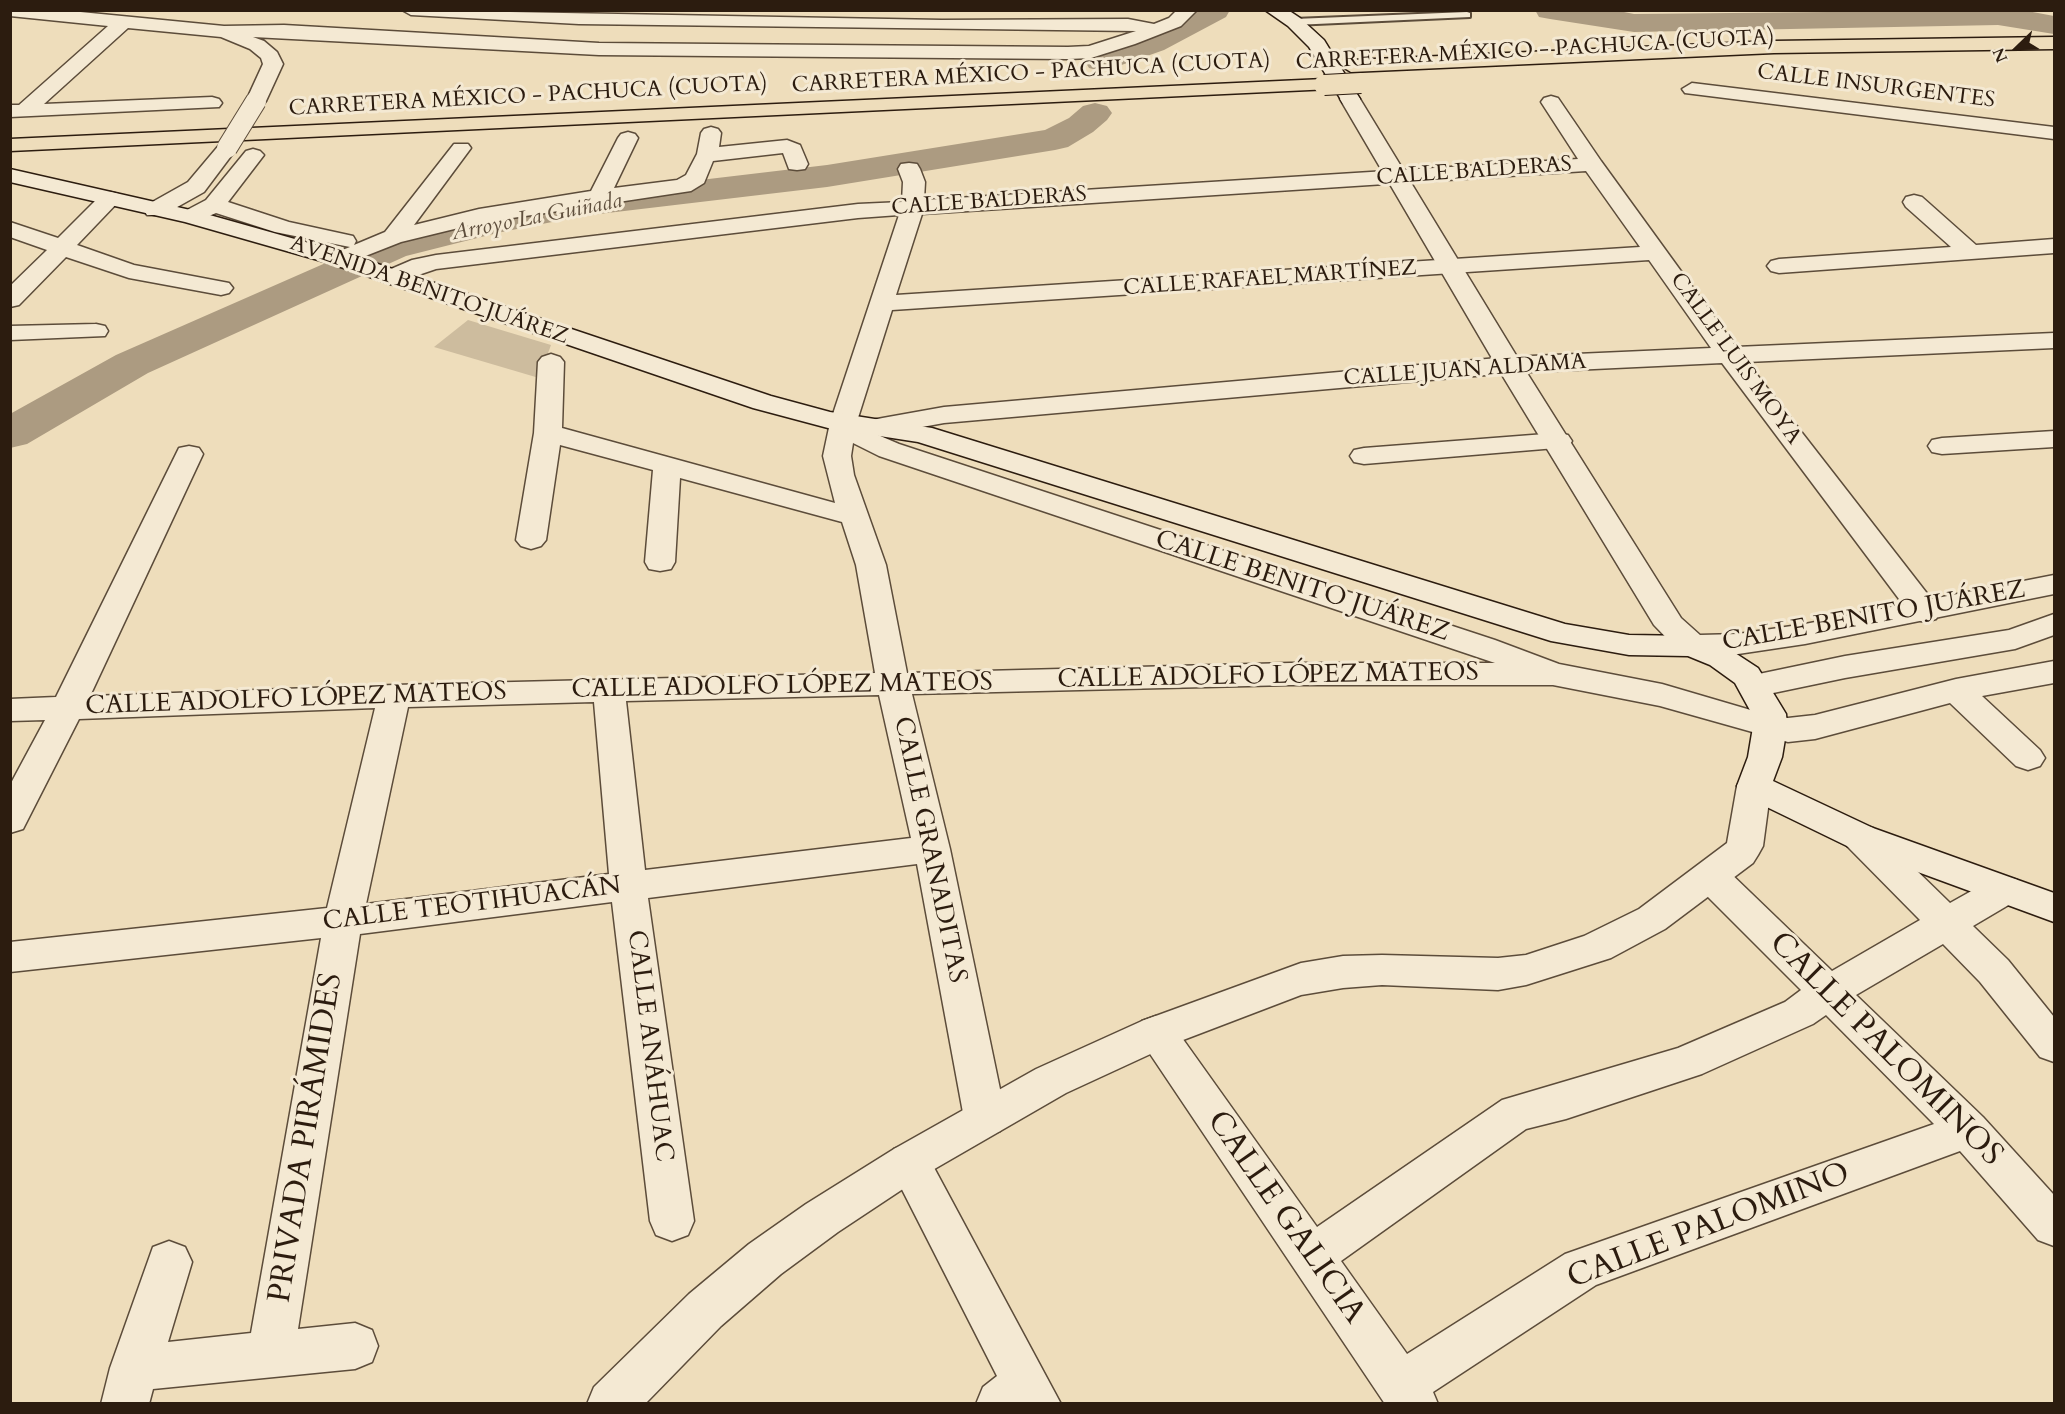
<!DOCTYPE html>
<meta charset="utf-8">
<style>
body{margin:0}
#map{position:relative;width:2065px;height:1414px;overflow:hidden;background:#edb;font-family:Cardo,serif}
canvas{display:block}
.frame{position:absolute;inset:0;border:12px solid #2c1c0f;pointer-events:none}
.north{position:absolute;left:1987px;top:18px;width:60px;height:60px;-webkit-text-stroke:4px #f4e9d3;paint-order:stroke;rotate:247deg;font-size:16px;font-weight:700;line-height:24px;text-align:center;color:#2c1c0f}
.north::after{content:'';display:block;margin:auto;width:21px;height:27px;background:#2c1c0f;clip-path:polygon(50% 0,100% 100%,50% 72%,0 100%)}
</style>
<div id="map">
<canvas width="2065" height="1414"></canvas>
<div class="frame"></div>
<div class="north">N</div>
</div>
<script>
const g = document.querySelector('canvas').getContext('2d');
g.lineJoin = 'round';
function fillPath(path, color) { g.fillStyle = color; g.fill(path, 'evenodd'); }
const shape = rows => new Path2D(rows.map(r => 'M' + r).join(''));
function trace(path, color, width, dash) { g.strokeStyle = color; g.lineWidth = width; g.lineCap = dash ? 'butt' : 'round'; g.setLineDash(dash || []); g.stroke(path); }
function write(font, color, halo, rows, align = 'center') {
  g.font = font + ' Cardo,serif'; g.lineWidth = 6; g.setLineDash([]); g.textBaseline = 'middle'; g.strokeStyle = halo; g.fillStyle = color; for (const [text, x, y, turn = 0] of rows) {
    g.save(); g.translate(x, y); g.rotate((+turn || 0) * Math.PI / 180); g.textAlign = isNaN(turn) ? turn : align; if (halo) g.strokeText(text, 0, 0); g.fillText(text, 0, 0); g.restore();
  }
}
const green = shape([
 [468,320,551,345,539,378,434,347]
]);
const river = shape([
 [1191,10,1230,10,1226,17,1164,50,1113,68,1101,71,1089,68,1085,61,1089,54,1142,36,1191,10],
 [1535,10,1614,10,1634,14,2022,10,2054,16,2054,34,1998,25,1634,32,1550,19,1539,17,1535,10],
 [1095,103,1107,106,1112,113,1107,120,1093,132,1068,147,1055,150,827,187,582,216,497,233,406,256,148,373,27,444,10,448,10,414,116,355,378,240,495,210,582,194,827,165,1045,130,1069,118,1083,106,1095,103]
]);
const service = shape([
 [1467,12,1470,13,1470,17,1294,25,1289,22,1294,19,1467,12]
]);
const minor = shape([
 [10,10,60,10,224,26,284,25,599,43,1068,47,1089,46,1136,31,579,24,411,15,402,10,942,20,1128,19,1154,24,1169,18,1177,10,1197,10,1181,26,1135,44,1091,58,1068,59,599,55,253,37,264,41,277,52,283,64,266,101,263,105,256,107,249,105,246,101,263,64,261,58,250,49,221,37,128,28,44,104,212,97,219,99,222,103,219,107,10,117,10,105,19,105,108,26,10,16,10,10],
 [1692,83,2054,127,2054,139,1685,93,1682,89,1692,83],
 [1551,96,1558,98,1601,161,1736,347,2054,333,2054,348,1747,362,1936,605,1940,612,1936,619,1925,622,1914,619,1722,363,1509,373,944,423,878,435,899,444,1495,640,1559,664,1662,684,1771,716,1788,718,1815,715,1956,679,2054,661,2054,683,1982,696,2040,750,2045,758,2040,766,2028,770,2016,766,1950,703,1815,739,1788,742,1660,706,1553,685,1290,685,912,694,950,849,1006,1118,1000,1131,985,1136,970,1131,964,1118,917,864,648,898,694,1221,688,1235,672,1241,656,1235,650,1221,612,902,360,934,298,1329,355,1323,372,1330,378,1346,372,1362,355,1369,153,1389,149,1404,101,1404,110,1368,153,1247,169,1241,185,1247,192,1262,168,1342,251,1333,321,938,10,972,10,942,327,908,375,708,79,719,23,829,10,833,10,785,45,720,10,721,10,699,56,697,179,448,189,446,199,448,203,454,90,696,394,685,875,673,856,565,842,522,680,478,675,562,671,569,660,571,649,569,645,562,653,470,560,445,546,540,541,546,531,549,521,546,516,540,534,433,538,362,542,357,551,354,560,357,564,362,562,428,835,503,823,456,830,423,899,215,858,218,436,269,392,284,384,282,380,277,384,272,412,260,436,255,858,204,902,202,903,182,898,169,901,164,909,163,917,164,920,169,925,182,924,200,1578,159,1541,102,1544,98,1551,96],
 [1586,171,1640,247,896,295,922,214,1586,171],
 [1649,260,1711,348,1509,357,944,407,877,419,867,421,864,426,857,421,892,310,1649,260],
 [853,443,879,456,1495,663,1290,663,907,673,886,565,854,475,851,456,853,443],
 [879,695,911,838,645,870,626,701,879,695],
 [594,702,609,874,366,904,408,707,594,702],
 [711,127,718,129,721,133,719,147,787,140,800,145,808,164,805,169,797,170,789,169,783,153,713,161,704,183,691,191,479,223,401,242,340,266,332,264,328,259,332,254,350,247,275,232,216,213,195,222,187,220,184,215,187,210,206,200,246,151,253,149,260,151,264,155,228,202,289,222,353,236,356,241,354,245,385,232,454,144,468,144,471,148,414,225,479,209,591,191,618,138,621,134,628,132,635,134,638,138,614,188,677,180,686,175,697,154,701,133,704,129,711,127],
 [227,142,234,144,237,148,204,192,163,215,147,215,144,210,147,205,188,182,220,144,227,142],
 [110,192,118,194,121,199,77,245,134,265,229,283,233,288,229,293,221,295,129,278,66,257,19,305,10,307,10,286,47,250,10,237,10,222,58,238,102,194,110,192],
 [1914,195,1922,197,1976,245,2054,239,2054,253,1779,273,1771,271,1767,266,1771,261,1779,259,1951,247,1906,207,1903,202,1906,197,1914,195],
 [96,324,105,326,108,331,105,336,10,340,10,326,96,324],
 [2054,431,2054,447,1942,454,1932,452,1928,446,1932,440,1942,438,2054,431],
 [1558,433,1568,435,1572,441,1568,447,1364,464,1354,462,1350,456,1354,450,1364,448,1558,433],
 [2054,614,2054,635,2015,649,1845,678,1754,697,1742,694,1738,686,1742,678,1754,675,1845,656,2009,630,2054,614],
 [1860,824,1873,828,1950,903,1991,880,2004,876,2017,880,2022,890,2017,900,1973,926,2008,960,2054,1017,2054,1062,2040,1057,1980,982,1943,944,1856,995,1983,1117,2054,1195,2054,1246,2038,1240,1960,1151,1596,1285,1433,1392,1438,1404,1385,1404,1136,1033,1142,1021,1156,1016,1170,1021,1317,1227,1502,1100,1678,1048,1785,1002,1801,990,1698,887,1693,877,1698,867,1711,863,1724,867,1832,971,1920,920,1847,846,1842,837,1847,828,1860,824],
 [1826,1015,1934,1124,1565,1254,1407,1354,1341,1261,1526,1129,1566,1119,1702,1074,1813,1024,1826,1015],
 [909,1143,924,1149,1061,1404,976,1404,983,1387,997,1376,888,1162,894,1149,909,1143]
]);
const tertiary = shape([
 [1350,93,1357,95,1360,99,1522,365,1681,618,1700,635,1738,634,1805,624,2054,575,2054,594,1805,644,1738,654,1692,656,1681,653,1654,625,1496,365,1340,99,1343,95,1350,93],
 [1754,774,1766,777,1771,786,1763,846,1758,855,1753,863,1665,929,1611,958,1526,985,1498,990,1382,985,1343,988,1301,995,1170,1045,1066,1093,924,1175,838,1232,781,1274,721,1326,645,1404,587,1404,594,1387,689,1294,749,1244,806,1204,894,1149,1036,1069,1142,1021,1301,963,1343,956,1382,955,1498,958,1526,955,1584,936,1639,909,1727,843,1737,786,1742,777,1754,774]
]);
const secondary = shape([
 [1265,10,1288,10,1300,18,1324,40,1360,99,1357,103,1343,103,1309,47,1288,26,1265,10],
 [10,169,199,212,348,254,771,396,830,412,932,428,1565,624,1629,635,1692,636,1703,639,1732,651,1758,668,1786,714,1787,727,1782,757,1773,781,1873,828,2054,893,2054,922,1847,846,1742,795,1737,786,1748,757,1753,727,1752,714,1735,683,1710,665,1688,656,1629,655,1551,641,918,442,828,428,753,408,332,264,185,222,10,182,10,169]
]);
const motorway = shape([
 [2054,37,2054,49,1774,53,1351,72,1341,66,1351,60,1774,41,2054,37],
 [1324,79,1331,81,1334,85,1331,89,10,151,10,139,1324,79]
]);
const minorBridge = shape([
 [227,148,256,101]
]);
const motorwayBridge = shape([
 [1324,85,1361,83]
]);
const farStreetnames = [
 ["CARRETERA MÉXICO - PACHUCA (CUOTA)",1535,51,-3],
 ["CARRETERA MÉXICO - PACHUCA (CUOTA)",1031,74,-3],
 ["CALLE INSURGENTES",1876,87,7],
 ["CARRETERA MÉXICO - PACHUCA (CUOTA)",528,97,-3],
 ["CALLE BALDERAS",1474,172,-4],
 ["CALLE BALDERAS",989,202,-4],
 ["CALLE RAFAEL MARTÍNEZ",1270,279,-4],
 ["AVENIDA BENITO JUÁREZ",429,291,19],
 ["CALLE LUIS MOYA",1735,359,54],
 ["CALLE JUAN ALDAMA",1465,371,-4]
];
const farWaternames = [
 ["Arroyo La Guiñada",537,218,-11]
];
const streetNames = [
 ["CALLE BENITO JUÁREZ",1302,587,18],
 ["CALLE BENITO JUÁREZ",1874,617,-10],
 ["CALLE ADOLFO LÓPEZ MATEOS",1268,677,-1],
 ["CALLE ADOLFO LÓPEZ MATEOS",782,687,-1],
 ["CALLE ADOLFO LÓPEZ MATEOS",296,700,-2],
 ["CALLE GRANADITAS",929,850,78],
 ["CALLE TEOTIHUACÁN",472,905,-7],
 ["CALLE ANÁHUAC",649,1046,83]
];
const nearStreetnames = [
 ["CALLE PALOMINOS",1885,1050,45],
 ["PRIVADA PIRÁMIDES",307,1138,-81],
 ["CALLE GALICIA",1285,1218,55],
 ["CALLE PALOMINO",1709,1227,-21]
];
fillPath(green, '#cdbc9e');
fillPath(river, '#ac9b81');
trace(service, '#5c4c3a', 4);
trace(minor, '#5c4c3a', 3);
trace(tertiary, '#5c4c3a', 3);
trace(secondary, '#2c1c0f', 3);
trace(motorway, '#2c1c0f', 3);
fillPath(service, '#f4e9d3');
fillPath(minor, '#f4e9d3');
fillPath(tertiary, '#f4e9d3');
fillPath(secondary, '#f4e9d3');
fillPath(motorway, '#edb');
trace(minorBridge, '#5c4c3a', 22, []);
trace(motorwayBridge, '#2c1c0f', 22, []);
trace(minorBridge, '#f4e9d3', 20);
trace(motorwayBridge, '#edb', 20);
write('22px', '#2c1c0f', '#f4e9d3', farStreetnames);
write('italic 22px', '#5f4f3d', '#f4e9d3', farWaternames);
write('26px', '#2c1c0f', '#f4e9d3', streetNames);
write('32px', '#2c1c0f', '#f4e9d3', nearStreetnames);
</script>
